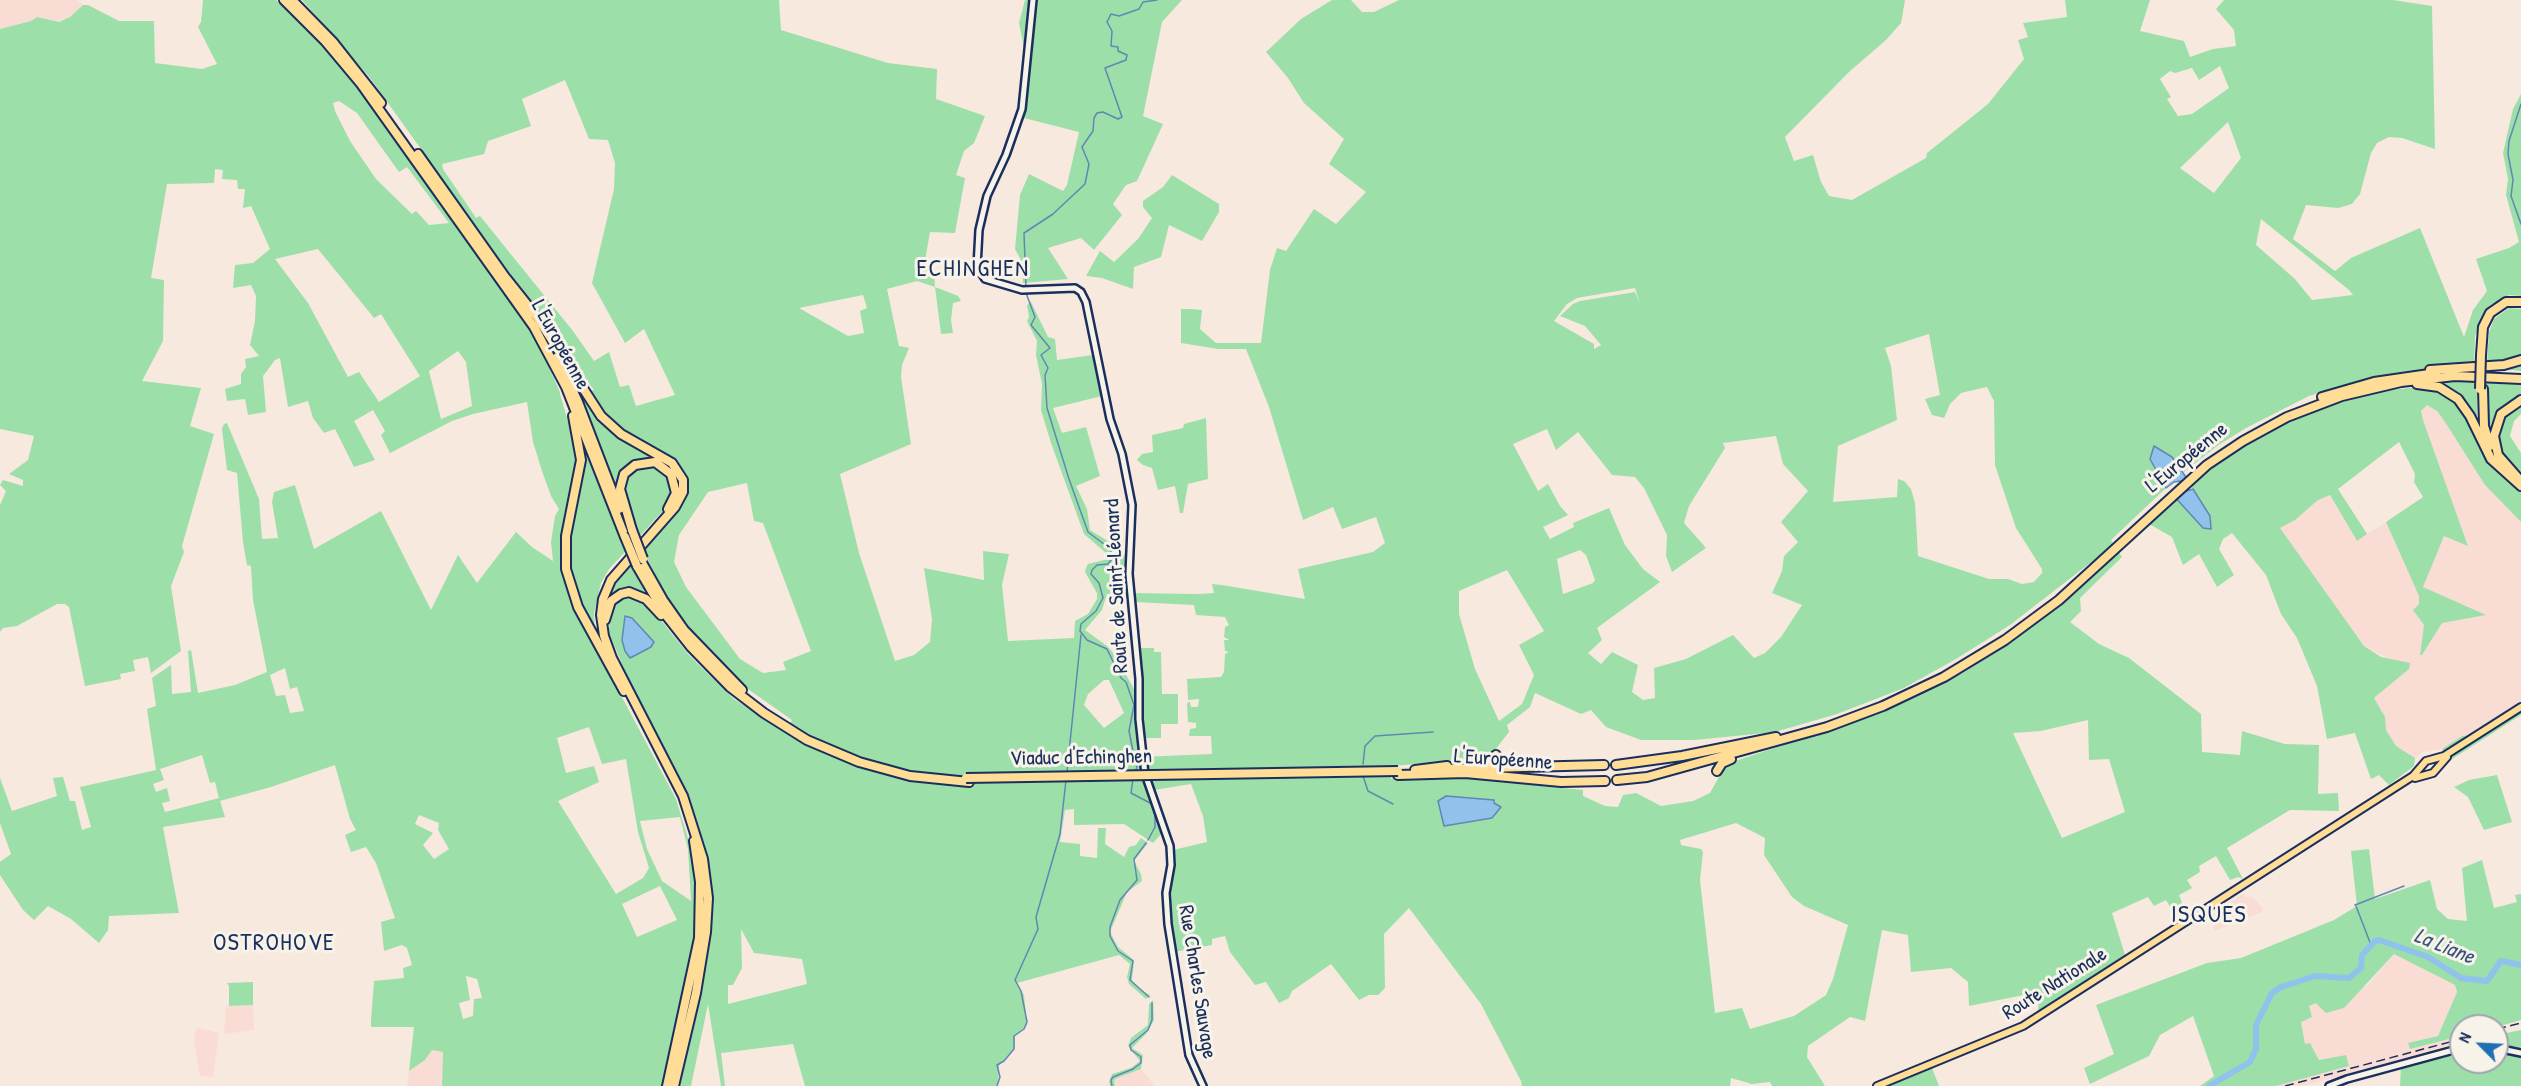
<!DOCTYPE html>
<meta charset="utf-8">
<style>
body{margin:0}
#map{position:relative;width:2521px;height:1086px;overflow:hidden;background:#f8e9df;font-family:"Patrick Hand",sans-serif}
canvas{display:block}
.north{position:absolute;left:2449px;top:1014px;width:60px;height:60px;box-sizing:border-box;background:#f7f3e8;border:2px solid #9fa5b1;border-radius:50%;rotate:294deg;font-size:16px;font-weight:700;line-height:24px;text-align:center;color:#1b2f5e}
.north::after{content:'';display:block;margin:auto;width:21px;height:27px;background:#1f6fb2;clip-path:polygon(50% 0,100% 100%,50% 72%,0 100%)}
</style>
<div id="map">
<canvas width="2521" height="1086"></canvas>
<div class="north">N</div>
</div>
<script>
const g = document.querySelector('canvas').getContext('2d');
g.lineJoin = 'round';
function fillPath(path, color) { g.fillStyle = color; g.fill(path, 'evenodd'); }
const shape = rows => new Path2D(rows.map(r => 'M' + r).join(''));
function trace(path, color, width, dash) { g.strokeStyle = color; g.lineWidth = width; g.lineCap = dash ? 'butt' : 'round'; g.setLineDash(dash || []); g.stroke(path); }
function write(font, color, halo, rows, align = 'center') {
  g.font = font + ' "Patrick Hand",sans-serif'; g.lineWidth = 6; g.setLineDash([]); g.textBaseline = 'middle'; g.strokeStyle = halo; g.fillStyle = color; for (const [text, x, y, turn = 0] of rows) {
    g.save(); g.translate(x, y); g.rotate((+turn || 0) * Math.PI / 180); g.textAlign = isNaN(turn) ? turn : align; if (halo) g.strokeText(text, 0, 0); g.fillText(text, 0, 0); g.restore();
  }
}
const built = shape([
 [0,0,77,0,83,5,70,17,58,22,37,17,31,21,0,29],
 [2427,405,2437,411,2445,422,2485,485,2521,522,2521,704,2472,735,2462,736,2442,749,2423,752,2415,758,2396,746,2385,730,2384,717,2374,698,2409,669,2364,646,2280,528,2295,520,2318,499,2330,495,2356,541,2386,522,2419,596,2424,625,2420,655,2442,623,2485,615,2423,587,2444,535,2468,545,2423,420,2421,411],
 [2243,894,2247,898,2251,896,2263,908,2262,912,2214,931,2211,915],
 [2394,954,2455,985,2457,992,2438,1036,2409,1043,2410,1049,2461,1036,2461,1044,2302,1086,2276,1086,2349,1066,2346,1055,2319,1060,2310,1044,2305,1044,2301,1022,2309,1006,2367,986],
 [253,1005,254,1030,224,1034,226,1006],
 [196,1028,219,1033,213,1077,200,1076,194,1042],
 [432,1049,443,1051,442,1086,407,1086,409,1071,425,1060],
 [1141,1069,1155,1086,1115,1086,1114,1080,1117,1078]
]);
const green = shape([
 [203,0,276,0,310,30,352,78,518,310,540,347,559,390,574,443,583,442,626,551,609,569,601,583,594,613,595,629,588,633,676,799,694,858,696,919,693,952,663,1086,442,1086,443,1052,432,1050,425,1060,409,1071,414,1027,371,1027,371,1020,374,981,404,978,403,968,412,965,407,948,402,945,384,951,381,922,395,918,376,863,366,847,351,852,345,835,356,830,350,819,335,765,271,787,220,801,225,817,163,827,179,913,109,916,108,930,99,943,71,919,48,906,34,920,23,910,0,875,0,862,11,854,0,823,0,778,12,811,57,796,53,778,63,777,70,801,75,801,82,830,91,827,80,787,156,770,147,709,156,706,152,678,171,665,172,694,191,692,188,651,191,650,198,693,235,685,267,672,253,600,251,566,247,565,243,542,237,473,227,470,222,429,224,424,227,423,259,499,262,539,278,538,272,502,274,492,295,485,314,549,381,511,431,610,458,555,477,583,516,532,532,547,553,561,551,542,555,516,559,509,551,496,542,471,533,442,527,402,473,414,452,421,390,453,381,435,385,431,373,410,354,421,375,460,354,467,335,429,324,433,313,418,308,401,288,407,280,358,275,360,263,376,266,412,248,415,245,399,227,401,225,389,241,384,241,374,246,367,245,359,259,356,250,345,255,321,256,296,251,285,233,288,235,265,253,263,270,249,251,206,243,208,245,189,238,189,237,180,222,179,223,170,215,169,214,183,167,184,151,278,164,280,163,341,142,381,201,388,190,426,214,434,182,546,184,552,171,586,181,651,151,673,148,657,133,660,135,671,120,674,121,679,85,686,69,607,65,604,57,604,17,626,3,628,0,632,0,505,6,491,0,485,3,480,23,486,23,480,9,474,28,460,34,436,0,429,0,29,31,21,37,17,59,22,70,17,83,5,88,5,119,21,154,21,155,63,202,69,217,64,198,27,201,22],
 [339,101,357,113,399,172,407,167,449,223,429,225,416,211,412,214,376,179,350,141,335,111,333,103],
 [318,249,374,318,381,314,420,376,379,402,359,372,348,377,308,303,275,259],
 [458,351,466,362,472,406,441,419,429,371],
 [285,668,290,689,297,687,304,711,290,713,285,695,276,696,270,675],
 [589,727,602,764,626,759,638,832,649,868,643,878,616,894,558,801,599,782,594,766,566,773,557,738],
 [202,755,210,783,215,782,219,798,165,812,162,803,170,801,167,788,156,792,153,784,164,780,160,769],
 [419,815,439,823,438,830,449,849,434,859,423,845,433,833,415,824],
 [680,817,688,849,691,901,662,881,647,849,640,821],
 [660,886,677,920,637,937,622,904],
 [466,976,477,979,482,998,474,999,473,1016,463,1019,459,1003,470,1000],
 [302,0,779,0,781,30,888,63,937,69,936,99,985,116,974,143,964,151,956,175,965,178,955,233,930,232,924,266,934,273,935,287,958,296,961,301,953,303,951,320,953,333,941,334,935,287,917,281,887,289,899,346,909,348,902,365,901,377,911,444,840,474,859,553,895,661,914,655,930,642,932,619,924,568,984,580,983,551,1009,554,1002,585,1008,641,1074,638,1075,621,1088,614,1097,599,1097,593,1085,572,1086,568,1088,564,1108,559,1106,553,1084,534,1051,443,1041,410,1042,384,1036,355,1037,341,1027,321,1029,317,1027,305,1031,302,1048,337,1055,339,1057,360,1093,355,1102,396,1053,408,1062,433,1086,427,1100,476,1076,486,1087,509,1090,530,1111,543,1116,556,1127,554,1128,593,1199,594,1214,593,1212,584,1222,585,1305,599,1298,569,1373,552,1385,543,1376,517,1342,529,1333,507,1303,520,1269,407,1246,349,1218,349,1181,343,1181,309,1191,309,1202,310,1200,329,1216,343,1261,343,1270,270,1277,248,1286,251,1314,209,1336,224,1366,192,1329,164,1344,139,1304,103,1288,78,1266,52,1301,19,1332,0,1351,0,1362,12,1374,12,1399,0,1905,0,1901,23,1886,40,1849,72,1785,137,1794,161,1813,155,1821,182,1829,196,1852,200,1926,158,1927,153,1988,104,2024,59,2018,40,2028,37,2023,23,2067,17,2065,0,2150,0,2140,31,2184,41,2190,57,2213,49,2236,46,2234,30,2216,9,2224,0,2393,0,2432,6,2435,149,2402,138,2389,137,2377,143,2371,153,2360,194,2352,204,2338,208,2306,205,2293,239,2335,271,2351,258,2420,228,2464,337,2473,310,2487,291,2476,259,2509,248,2519,242,2506,195,2508,179,2503,153,2513,109,2521,94,2521,296,2509,295,2490,305,2484,313,2475,336,2474,366,2375,376,2309,396,2246,428,2217,446,2184,472,2172,457,2150,459,2166,488,2111,540,2122,557,2080,598,2081,611,2070,622,2099,644,2129,658,2201,714,2202,752,2240,755,2242,731,2285,744,2319,745,2318,794,2338,793,2339,811,2290,810,2227,848,2243,879,2238,877,2230,880,2216,856,2199,866,2200,872,2187,880,2192,888,2179,895,2182,903,2172,910,2166,900,2154,906,2148,897,2112,913,2125,955,2038,1011,2039,992,1969,1006,1968,982,1951,968,1911,972,1908,935,1882,930,1865,1021,1850,1017,1808,1046,1807,1057,1825,1086,1772,1086,1770,1082,1752,1084,1731,1078,1730,1086,1522,1086,1521,1081,1481,1004,1409,908,1384,934,1385,988,1378,995,1369,995,1359,1000,1331,964,1292,991,1289,998,1279,1003,1266,982,1255,985,1230,952,1225,936,1212,939,1212,945,1174,952,1167,890,1173,866,1173,850,1207,842,1203,816,1191,784,1148,791,1163,832,1153,843,1124,824,1074,825,1074,809,1065,810,1060,842,1080,844,1080,856,1097,858,1098,828,1106,828,1105,844,1124,857,1129,847,1136,845,1141,838,1148,843,1134,861,1141,874,1142,881,1127,892,1110,932,1118,947,1134,960,1132,980,1139,989,1150,995,1146,999,1129,984,1127,977,1130,964,1119,955,1017,983,1024,995,1027,1025,1015,1036,1015,1047,999,1066,998,1086,805,1086,793,1044,721,1053,725,1086,721,1086,708,1004,691,1086,679,1086,702,982,711,914,706,858,682,783,625,671,609,633,610,608,606,603,607,596,611,586,630,562,653,601,649,605,688,654,711,677,734,699,785,732,792,720,745,687,698,639,667,598,646,556,643,547,680,509,688,492,679,493,639,537,623,489,616,491,578,394,594,390,588,382,583,383,512,276,370,78],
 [2220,66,2229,88,2192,114,2178,116,2167,99,2171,97,2160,79,2170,71,2175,73,2192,68,2199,80],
 [565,80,589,139,608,140,615,163,614,189,592,283,625,343,644,329,675,395,636,406,629,385,620,387,609,352,594,361,573,331,480,216,476,218,443,169,442,164,484,154,488,141,531,126,522,99],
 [2228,122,2241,158,2214,193,2180,168],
 [2261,219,2349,290,2353,295,2312,300,2295,279,2256,245],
 [1635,288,1640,304,1635,292,1580,301,1573,304,1560,316,1585,326,1601,345,1594,349,1594,344,1554,321,1567,304,1577,298],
 [863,295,867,308,860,311,864,333,848,336,799,308],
 [1929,334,1940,395,1925,399,1932,415,1944,418,1950,404,1961,393,1987,387,1994,401,1995,465,2016,528,2042,569,2042,573,2034,582,2022,584,2008,579,1989,579,1918,556,1915,503,1911,489,1904,481,1898,479,1897,497,1833,502,1838,446,1897,420,1891,366,1885,348],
 [1547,429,1556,450,1578,432,1612,475,1635,477,1644,488,1667,535,1666,556,1672,572,1706,548,1684,523,1689,506,1725,448,1723,443,1776,436,1783,464,1808,491,1781,522,1798,542,1784,556,1782,571,1772,593,1802,605,1781,637,1765,653,1754,658,1733,635,1686,659,1654,668,1655,698,1643,700,1632,692,1638,665,1612,652,1601,664,1588,653,1602,640,1597,628,1660,582,1643,569,1625,545,1609,508,1573,523,1574,527,1550,539,1543,527,1568,515,1560,506,1548,484,1538,491,1513,444],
 [747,483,754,521,763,523,811,651,783,662,786,670,763,673,740,659,686,587,674,562,679,535,708,492],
 [1580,550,1586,555,1595,580,1593,583,1563,594,1557,559],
 [2090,563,2098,572,2074,594,1997,652,1961,674,1877,714,1726,764,1710,793,1693,801,1661,806,1636,793,1623,795,1618,807,1605,806,1583,796,1583,790,1467,778,1391,779,1391,766,1488,759,1509,732,1507,725,1530,707,1535,693,1581,714,1591,710,1606,727,1641,740,1695,740,1775,732,1837,714,1904,688,1956,659,2010,625],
 [1507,570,1544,631,1519,645,1534,675,1522,704,1499,721,1475,669,1459,614,1459,591],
 [1107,594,1128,594,1135,691,1115,655,1107,646,1085,630,1102,610],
 [1135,602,1194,605,1196,615,1225,617,1229,625,1225,627,1224,637,1229,640,1224,640,1225,651,1229,652,1225,654,1224,672,1221,677,1187,679,1188,700,1199,699,1198,707,1191,707,1190,702,1187,703,1188,722,1196,723,1196,728,1190,729,1189,736,1211,736,1212,754,1141,757,1137,732,1144,731,1145,738,1161,738,1161,724,1178,724,1178,694,1162,694,1161,652,1154,652,1154,648,1138,648],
 [1104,680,1109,680,1124,713,1104,728,1084,705,1088,694],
 [2088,720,2089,760,2109,759,2125,812,2062,838,2013,733,2041,731],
 [1736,823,1765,838,1764,855,1792,897,1804,906,1848,925,1833,979,1826,995,1794,1016,1750,1029,1742,1008,1715,1013,1700,880,1703,852,1701,849,1681,845,1680,840],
 [741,929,754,953,802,959,807,984,728,1004,728,985,733,985,742,968],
 [1025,0,1182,0,1162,22,1143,116,1163,124,1137,181,1126,185,1113,204,1122,215,1094,250,1081,238,1048,248,1068,279,1023,283,1022,262,1015,249,1020,195,1029,174,1063,191,1067,185,1079,132,1020,117,1025,54,1019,23],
 [1172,175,1219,204,1219,212,1202,241,1169,225,1161,257,1134,267,1133,289,1102,278,1086,276,1100,251,1114,262,1138,239,1152,218,1143,207,1143,201,1163,187],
 [2509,308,2521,309,2521,371,2504,369,2500,363,2487,364,2489,332,2494,319],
 [2477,381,2477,421,2497,469,2521,491,2521,522,2485,485,2445,422,2437,411,2427,405,2421,411,2423,420,2468,546,2444,536,2423,587,2486,615,2442,623,2422,655,2420,655,2424,625,2413,610,2419,604,2419,596,2386,522,2423,497,2414,482,2415,474,2399,442,2338,489,2367,534,2357,541,2330,495,2318,500,2295,520,2280,528,2364,646,2381,657,2410,663,2409,669,2374,698,2385,717,2386,730,2396,746,2415,758,2414,766,2389,785,2379,775,2371,779,2355,733,2327,739,2317,686,2297,638,2281,614,2266,575,2232,533,2223,539,2219,549,2234,575,2217,587,2199,554,2183,565,2172,537,2149,524,2176,498,2194,491,2190,484,2222,460,2274,427,2299,416,2357,397,2390,390,2420,387,2431,382],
 [2487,381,2521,383,2521,414,2514,421,2510,436,2521,453,2521,476,2507,464,2490,437],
 [1206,418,1208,479,1188,484,1183,513,1180,513,1175,486,1158,490,1152,468,1143,465,1137,460,1142,454,1153,452,1152,435,1183,428,1184,424],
 [2521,704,2521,715,2449,761,2442,749,2462,736,2472,735],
 [2497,775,2512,822,2484,830,2468,797,2454,787,2469,780],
 [2369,849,2375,899,2430,880,2437,909,2448,919,2467,921,2462,868,2482,860,2494,908,2517,902,2515,895,2521,894,2521,1020,2497,1027,2461,1026,2461,1036,2410,1049,2408,1043,2438,1036,2457,992,2455,985,2394,954,2344,1008,2326,1013,2316,1003,2309,1006,2312,1017,2301,1022,2305,1044,2310,1043,2319,1060,2346,1055,2349,1066,2276,1086,2200,1086,2214,1076,2193,1016,2160,1035,2149,1056,2090,1084,2084,1068,2114,1054,2096,1005,2207,963,2241,958,2334,920,2357,906,2351,851],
 [253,982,253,1005,229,1006,229,986,227,983],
 [1153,1000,1154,1020,1146,1034,1132,1048,1143,1055,1141,1069,1117,1078,1114,1080,1115,1086,1110,1086,1109,1082,1112,1074,1131,1068,1140,1061,1128,1046,1131,1038,1148,1025,1149,1004],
 [2521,1030,2521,1086,2400,1086,2401,1065,2461,1052,2461,1062,2497,1062,2497,1035],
 [1932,1068,1939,1086,1887,1086]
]);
const water = shape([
 [2154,446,2172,457,2188,480,2174,482,2166,488,2150,459,2154,446],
 [2193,489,2210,516,2211,529,2203,528,2173,495,2193,489],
 [625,616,632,618,654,642,651,647,630,658,625,651,622,640,625,616],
 [1446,796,1494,800,1494,803,1501,807,1492,818,1444,826,1438,801,1446,796]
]);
const stream = shape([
 [2521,104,2509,141,2508,154,2513,180,2511,196,2521,224],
 [1026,288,1024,233,1053,214,1085,184,1089,164,1082,147,1093,131,1094,118,1097,113,1103,112,1118,119,1122,117,1105,68,1126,60,1127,55,1118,51,1118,47,1111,46,1112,31,1107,22,1111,14,1119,16,1139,9,1143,2,1157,0],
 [1026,293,1035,317,1031,325,1050,348,1041,355,1048,368,1045,375,1047,408,1069,479,1088,532,1109,548,1114,556,1108,564,1097,565,1092,570,1091,574,1099,583,1103,598,1096,611,1081,624,1080,631,1087,640,1107,649,1121,678,1126,682,1134,705,1129,731,1133,751,1138,760,1136,771],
 [1363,764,1365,746,1375,736,1433,732],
 [1067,772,1081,635],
 [1363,776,1368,791,1393,804],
 [1133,779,1131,793,1152,804,1155,812,1155,827,1148,840],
 [1146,843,1134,859,1137,880,1120,900,1110,927,1110,936,1118,951,1133,961,1130,980,1149,997],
 [2355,905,2404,886],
 [2356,906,2371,945],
 [997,1086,1000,1077,997,1065,1004,1061,1014,1049,1014,1036,1024,1029,1027,1022,1021,991,1015,980,1038,929,1036,917,1060,834,1066,780],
 [1112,1086,1111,1080,1113,1077,1133,1069,1141,1063,1141,1057,1131,1050,1130,1045,1148,1030,1152,1020,1152,1003]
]);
const river = shape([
 [2209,1086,2250,1062,2256,1049,2256,1025,2272,993,2281,987,2315,976,2349,978,2361,968,2362,955,2375,941,2379,940,2428,957,2461,978,2487,981,2501,961,2521,965]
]);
const secondary = shape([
 [1033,0,1022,109,1006,155,987,196,979,230,977,267,985,279,1022,290,1075,288,1081,292,1086,302,1110,419,1122,454,1132,505,1129,574,1139,679,1139,719,1145,774,1170,846,1171,865,1166,893,1168,924,1189,1055,1203,1086],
 [2497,1048,2521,1053],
 [2329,1086,2347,1079,2461,1048]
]);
const primary = shape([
 [2415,778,2433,773,2447,757],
 [1877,1086,2023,1026,2413,776,2426,761,2444,756,2521,707]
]);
const highway = shape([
 [284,0,325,41,361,84,534,327,566,387,625,537],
 [292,0,333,42,381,103],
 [418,154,508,281],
 [506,278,537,317,601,416,621,434,672,463,683,480,683,492,675,507,611,580,603,599,601,615,604,636,612,658,683,796,703,859,708,898,706,932,696,993,674,1086],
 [2481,355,2483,327,2490,313,2506,302,2521,302],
 [557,357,578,402,619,509],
 [2430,370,2504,365,2521,360],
 [2417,384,2439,387,2458,399,2470,416,2491,459,2521,486],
 [2483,389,2484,426,2490,446],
 [2322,397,2374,382,2436,373],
 [573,416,581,460,566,536,566,569,578,607,624,691],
 [2518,478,2498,455,2494,436,2501,414,2521,400],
 [632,530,620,489,624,474,635,465,655,462,671,474,676,493,668,509],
 [641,561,663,600,684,630,742,690],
 [637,566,665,614,691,647,730,687,764,713,807,740,859,762,910,776,969,782],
 [605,620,611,601,621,594,629,592,646,599,661,615],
 [1480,764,1489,762,1496,755],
 [1616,765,1682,756,1776,737],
 [1444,769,1604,765],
 [1415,770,1447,766],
 [1717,771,1722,763,1731,759],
 [1398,775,1465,773,1561,782,1605,781],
 [1617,780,1647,777,1827,727,1883,706,1944,677,2005,640,2059,600,2207,465,2243,441,2287,417,2342,396,2401,382,2455,376,2521,379],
 [667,1086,699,938,700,882,694,841]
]);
const rail = shape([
 [2497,1029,2521,1023],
 [2285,1086,2461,1039]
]);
const highwayBridge = shape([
 [2480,389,2481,355],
 [632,530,643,559],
 [625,537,637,566],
 [966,778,1398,771]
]);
const streetNames = [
 ["L'Européenne",560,345,61],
 ["L'Européenne",2187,458,-39],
 ["Route de Saint-Léonard",1117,586,-93],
 ["Viaduc d'Echinghen",1081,758,-1],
 ["L'Européenne",1503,760,4],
 ["Rue Charles Sauvage",1197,982,81],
 ["Route Nationale",2055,984,-32]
];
const waterNames = [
 ["La Liane",2444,947,22]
];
const quarterNames = [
 ["ECHINGHEN",973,270],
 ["ISQUES",2209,916],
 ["OSTROHOVE",274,944]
];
fillPath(built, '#f9dcd4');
fillPath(green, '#9ddfa9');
fillPath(water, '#90c2ec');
trace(water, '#6187b3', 1.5);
trace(stream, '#6187b3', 1.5);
trace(river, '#90c2ec', 6);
trace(secondary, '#1b2f5e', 10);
trace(primary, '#1b2f5e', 10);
trace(highway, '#1b2f5e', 12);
trace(secondary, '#f7f3e8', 5);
trace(primary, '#ffdd96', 6);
trace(highway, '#ffdd96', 8);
trace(rail, '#1b2f5e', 1.5, [9, 4.5]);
trace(highwayBridge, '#1b2f5e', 12, []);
trace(highwayBridge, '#ffdd96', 8);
write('21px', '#1b2f5e', '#f7f3e8', streetNames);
write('italic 22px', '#385482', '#f7f3e8', waterNames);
g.letterSpacing = '1.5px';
write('24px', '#1b2f5e', '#f7f3e8', quarterNames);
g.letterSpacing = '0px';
</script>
